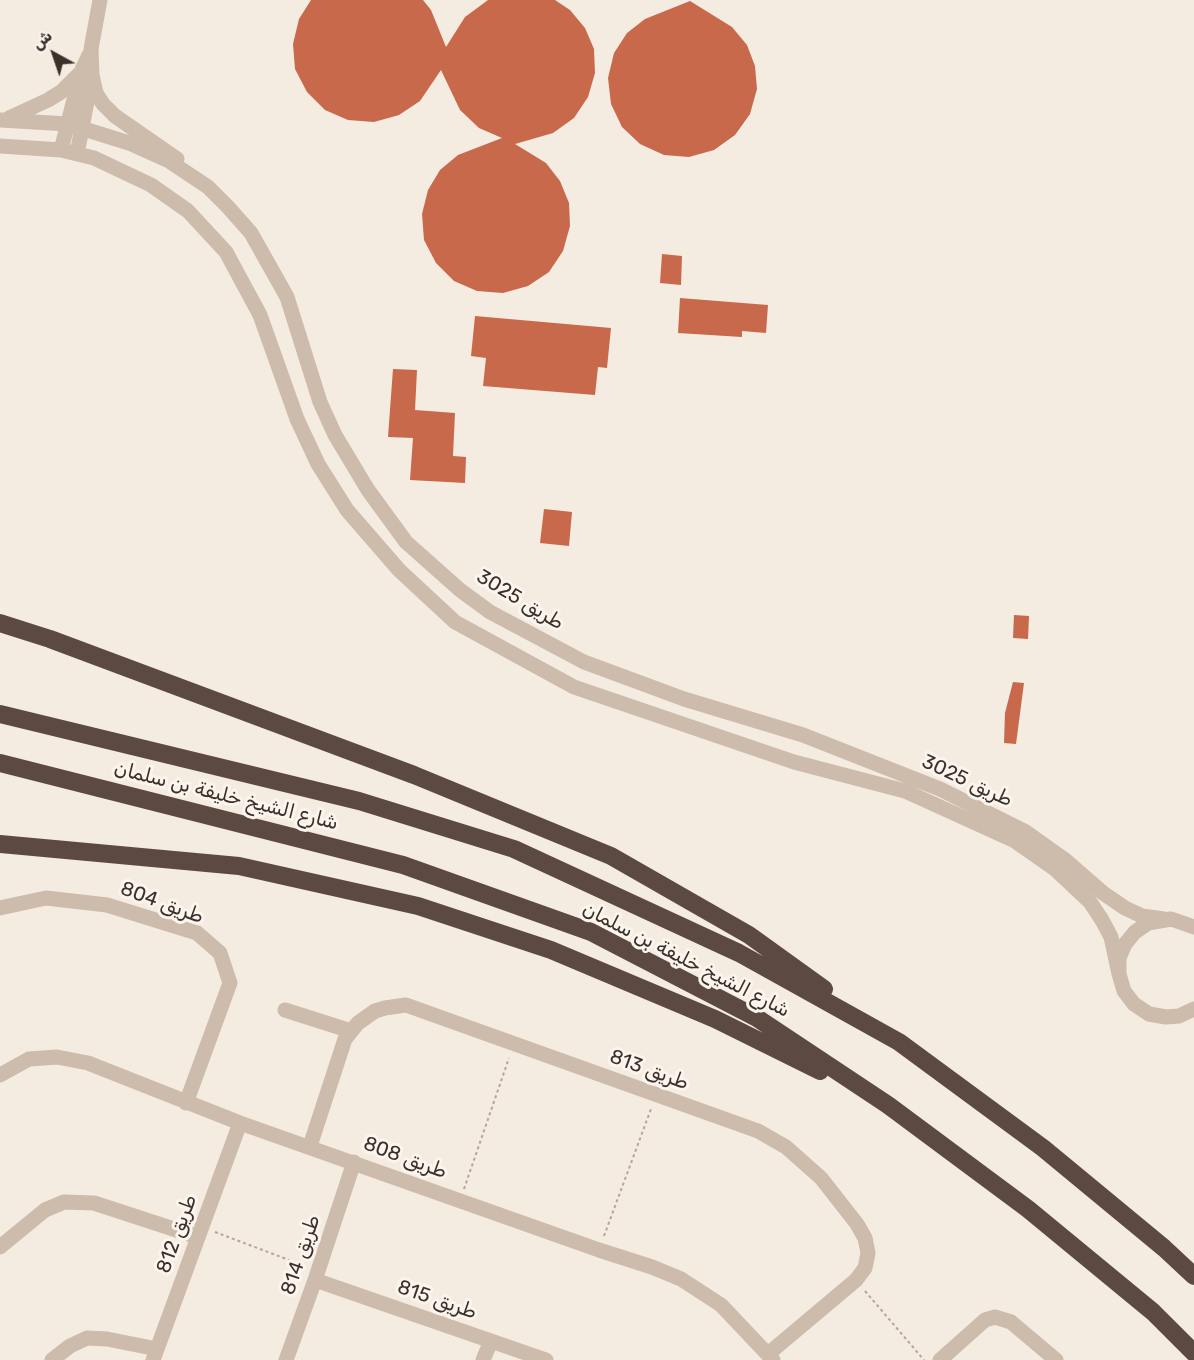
<!DOCTYPE html>
<meta charset="utf-8">
<style>
body{margin:0}
#map{position:relative;width:1194px;height:1360px;overflow:hidden;background:#f4ebe1;font-family:Rubik,"Noto Naskh Arabic",sans-serif}
canvas{display:block}
.north{position:absolute;left:24px;top:24px;width:60px;height:60px;-webkit-text-stroke:4px #fbf5ee;paint-order:stroke;rotate:320deg;font-size:16px;font-weight:700;line-height:24px;text-align:center;color:#3b302b}
.north::after{content:'';display:block;margin:auto;width:21px;height:27px;background:#3b302b;clip-path:polygon(50% 0,100% 100%,50% 72%,0 100%)}
</style>
<div id="map">
<canvas width="1194" height="1360"></canvas>
<div class="north">ش</div>
</div>
<script>
const g = document.querySelector('canvas').getContext('2d');
g.lineJoin = 'round';
function fillPath(path, color) { g.fillStyle = color; g.fill(path, 'evenodd'); }
const shape = rows => new Path2D(rows.map(r => 'M' + r).join(''));
function trace(path, color, width, dash) { g.strokeStyle = color; g.lineWidth = width; g.lineCap = dash ? 'butt' : 'round'; g.setLineDash(dash || []); g.stroke(path); }
function write(font, color, halo, rows, align = 'center') {
  g.font = font + ' Rubik,"Noto Naskh Arabic",sans-serif'; g.lineWidth = 6; g.setLineDash([]); g.textBaseline = 'middle'; g.strokeStyle = halo; g.fillStyle = color; for (const [text, x, y, turn = 0] of rows) {
    g.save(); g.translate(x, y); g.rotate((+turn || 0) * Math.PI / 180); g.textAlign = isNaN(turn) ? turn : align; if (halo) g.strokeText(text, 0, 0); g.fillText(text, 0, 0); g.restore();
  }
}
const building = shape([
 [311,0,423,0,431,10,446,47,465,17,488,0,555,0,570,10,585,28,594,49,595,73,588,97,574,118,553,133,515,144,546,163,560,181,569,203,570,226,563,251,549,272,528,286,503,293,477,291,454,281,436,263,424,240,422,214,428,190,440,170,458,155,502,138,479,128,460,110,441,70,420,101,399,115,374,122,348,120,325,110,307,92,295,69,293,44,299,19],
 [690,1,732,27,747,45,755,66,757,89,750,114,735,135,714,150,689,157,664,155,640,144,622,127,611,104,608,78,614,53,627,33,645,19],
 [662,254,682,256,681,285,660,283],
 [680,298,768,305,766,333,742,331,742,337,678,333],
 [475,316,611,328,607,368,598,367,595,395,483,386,486,358,471,356],
 [393,369,417,370,415,410,455,413,453,456,466,457,465,483,410,480,413,438,388,437],
 [544,509,572,512,569,546,540,543],
 [1014,615,1029,616,1028,639,1013,638],
 [1013,682,1024,683,1016,744,1004,743,1005,713]
]);
const path = shape([
 [464,1189,509,1058],
 [215,1232,305,1266],
 [604,1236,651,1109],
 [865,1291,924,1360]
]);
const minor = shape([
 [92,75,96,93,103,104,115,116,177,159],
 [9,118,48,100,61,92,79,74],
 [0,120,68,124,129,143,169,161,208,187,228,207,251,233,287,297,320,402,335,435,368,490,406,542,460,590,490,612,584,662,684,699,803,735,940,789,1026,832,1064,859,1103,893,1125,908,1142,916,1164,919],
 [0,146,61,150,94,158,151,185,188,211,226,252,260,315,297,419,318,464,347,510,399,570,455,622,574,687,794,762,905,791,1015,841,1055,869,1090,902,1102,920,1111,937,1119,974],
 [61,150,81,72,89,55],
 [77,154,92,75,91,49,100,0],
 [0,908,46,898,107,905,197,933,220,953,230,983,186,1103],
 [1194,927,1171,919,1148,923,1135,932,1125,944,1119,958,1119,974,1124,991,1134,1004,1149,1014,1166,1017,1179,1016,1194,1009],
 [285,1010,351,1031],
 [0,1075,29,1059,57,1057,88,1063,240,1123,599,1250,652,1267,681,1279,721,1305,773,1360],
 [310,1146,345,1039,358,1023,375,1011,385,1008,406,1005,758,1131,786,1147,821,1178,857,1224,865,1238,868,1253,865,1268,856,1280,768,1354],
 [0,1247,45,1210,64,1202,94,1203,198,1237],
 [315,1280,546,1360],
 [52,1360,70,1346,87,1338,107,1339,157,1349],
 [153,1360,240,1123],
 [286,1360,315,1280,354,1162],
 [483,1360,491,1341],
 [940,1360,985,1320,995,1317,1011,1322,1056,1360]
]);
const highway = shape([
 [0,623,50,639,414,775,611,856,749,935,824,989],
 [0,714,359,801,514,849,739,953,899,1042,1043,1148,1164,1248,1194,1276],
 [0,763,403,865,591,932,757,1018,888,1105,1028,1209,1153,1312,1194,1353],
 [0,844,239,866,418,906,551,950,715,1019,820,1071]
]);
const streetNames = [
 ["طريق 3025",520,600,31],
 ["طريق 3025",967,781,25],
 ["شارع الشيخ خليفة بن سلمان",226,796,14],
 ["طريق 804",162,903,20],
 ["شارع الشيخ خليفة بن سلمان",686,960,27],
 ["طريق 813",649,1070,20],
 ["طريق 808",405,1158,20],
 ["طريق 812",177,1234,-70],
 ["طريق 814",301,1255,-71],
 ["طريق 815",437,1300,19]
];
fillPath(building, '#c8694b');
trace(path, '#b9a596', 2, [3, 3]);
trace(minor, '#cdbbac', 15);
trace(highway, '#5c4a42', 18);
write('20px', '#3b302b', '#fbf5ee', streetNames);
</script>
